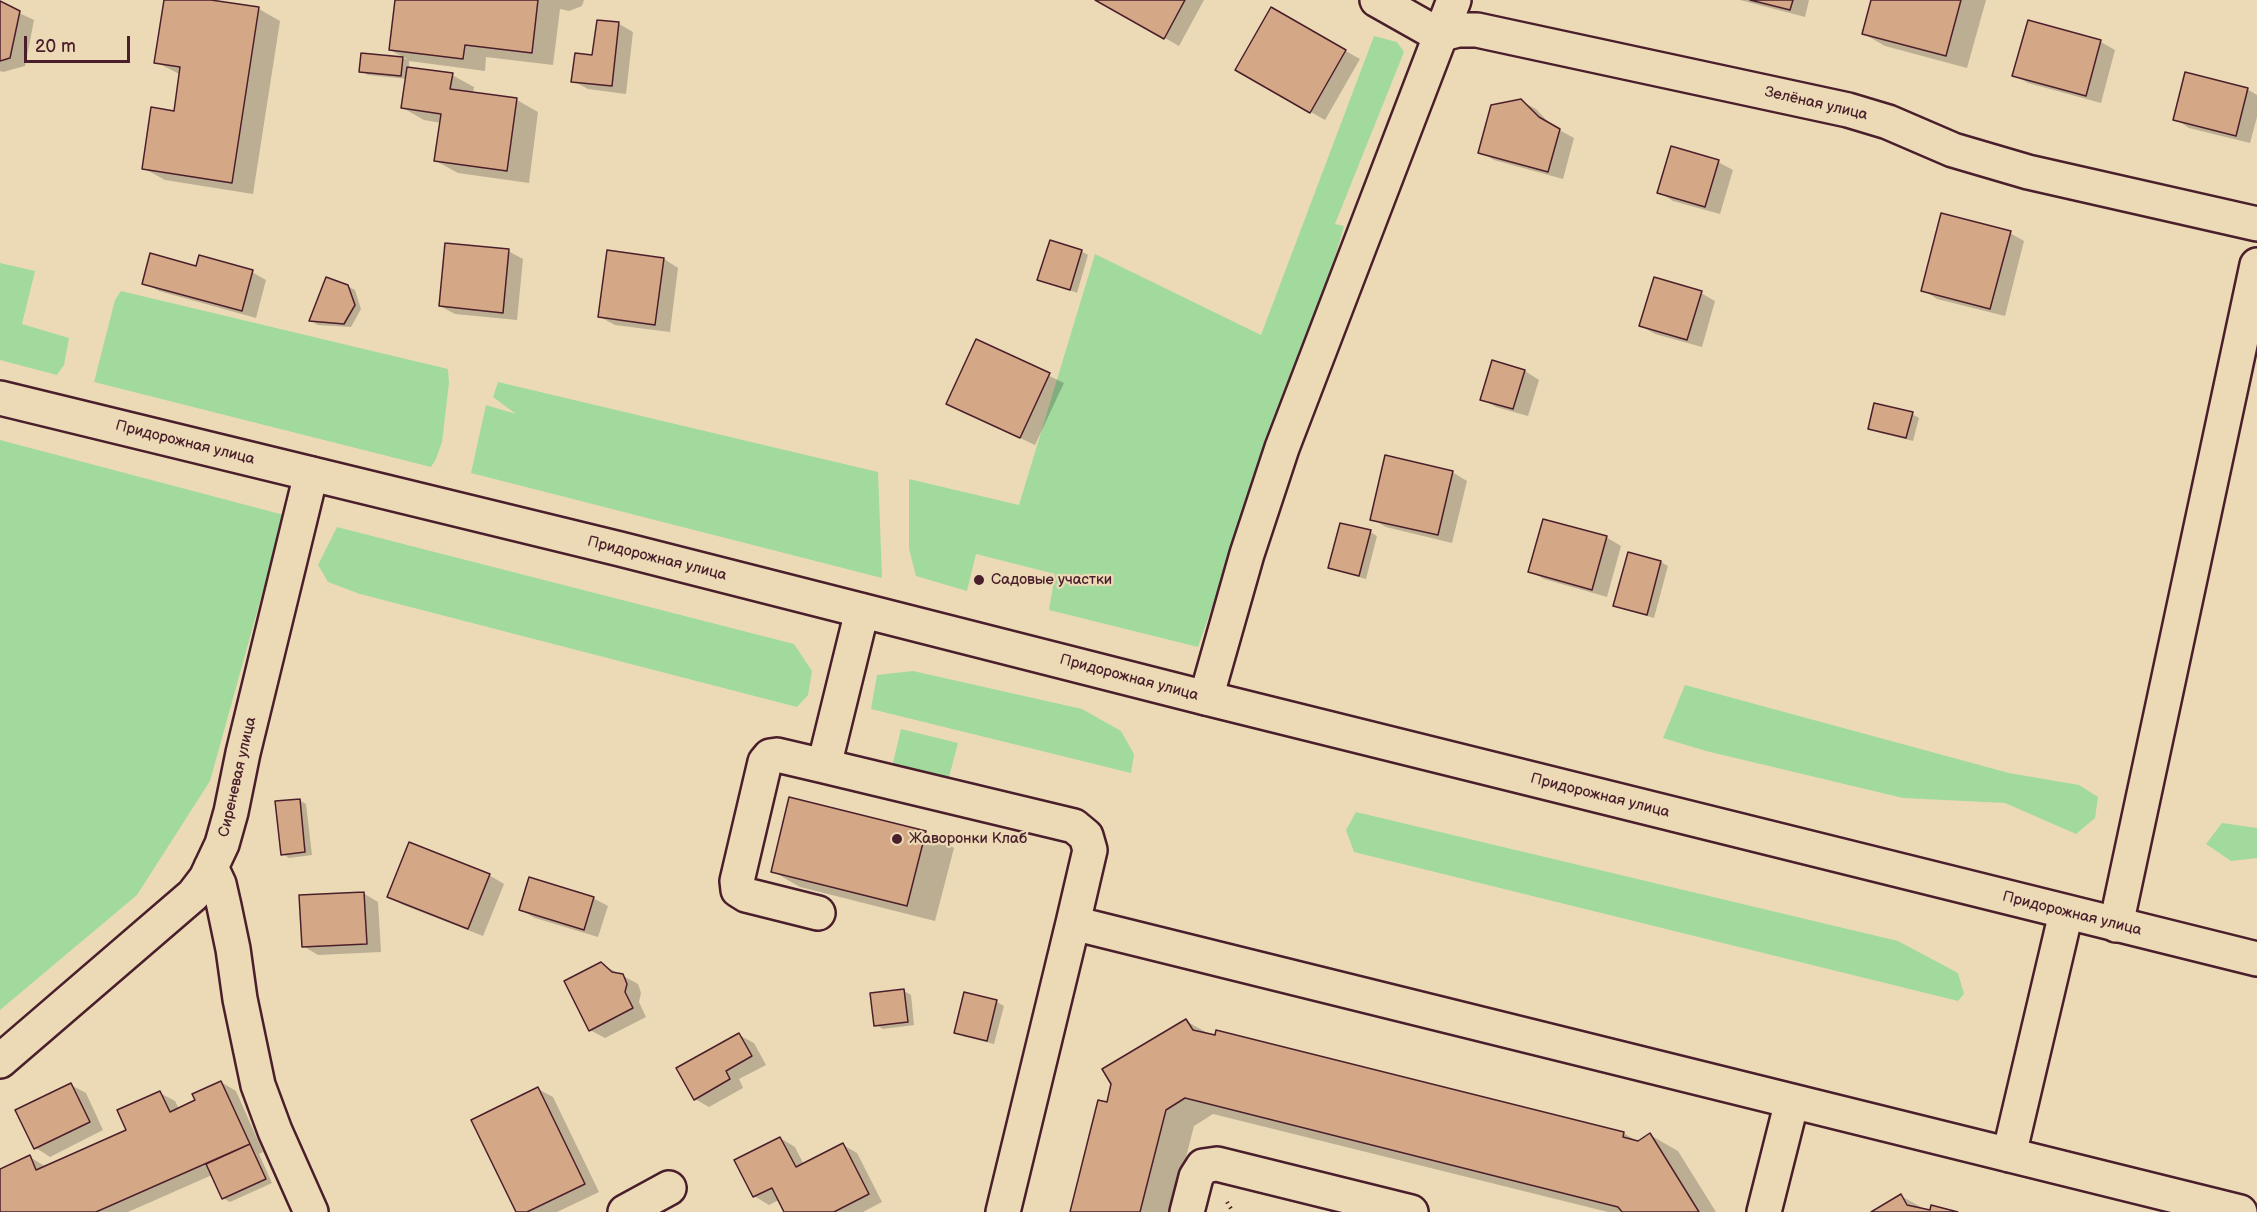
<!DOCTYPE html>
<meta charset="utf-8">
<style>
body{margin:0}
#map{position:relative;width:2257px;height:1212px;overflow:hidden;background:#ecdab7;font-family:"Balsamiq Sans",sans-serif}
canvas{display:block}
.scale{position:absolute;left:24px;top:36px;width:106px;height:27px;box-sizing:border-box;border:3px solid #4a1f2b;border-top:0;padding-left:8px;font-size:18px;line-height:21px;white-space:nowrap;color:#4a1f2b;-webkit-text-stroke:4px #ecdab7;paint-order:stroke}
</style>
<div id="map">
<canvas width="2257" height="1212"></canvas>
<div class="scale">20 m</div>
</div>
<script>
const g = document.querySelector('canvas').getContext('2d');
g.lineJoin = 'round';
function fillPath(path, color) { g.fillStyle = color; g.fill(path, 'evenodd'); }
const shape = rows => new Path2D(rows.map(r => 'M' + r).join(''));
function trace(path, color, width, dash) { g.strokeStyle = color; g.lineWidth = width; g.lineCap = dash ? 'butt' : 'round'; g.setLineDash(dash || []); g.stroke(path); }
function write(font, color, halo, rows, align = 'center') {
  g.font = font + ' "Balsamiq Sans",sans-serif'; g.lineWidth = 4.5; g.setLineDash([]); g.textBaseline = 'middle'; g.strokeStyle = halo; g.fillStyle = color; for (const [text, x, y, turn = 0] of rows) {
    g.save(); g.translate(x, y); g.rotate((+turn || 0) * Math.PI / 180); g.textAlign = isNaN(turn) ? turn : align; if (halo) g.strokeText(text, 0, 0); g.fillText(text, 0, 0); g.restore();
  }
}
const green = shape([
 [1374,36,1397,42,1404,52,1335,224,1344,226,1335,257,1198,647,1049,610,1055,574,976,554,967,591,916,576,909,549,909,479,1019,505,1095,254,1261,335],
 [0,263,35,271,22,324,69,338,64,365,57,375,0,360],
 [121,291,448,369,449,383,442,442,436,459,431,467,94,382,115,300],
 [498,382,878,472,882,578,471,473,486,405,516,414,493,397],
 [0,440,284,515,210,781,137,895,0,1010],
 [337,527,794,644,812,671,808,695,797,707,360,594,328,582,318,565],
 [913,671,1082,709,1121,731,1134,754,1131,773,871,709,877,675],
 [1685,685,2009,773,2079,785,2098,797,2095,818,2076,834,2005,803,1903,798,1706,751,1663,738],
 [901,729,958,743,948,781,892,767],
 [1356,812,1898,941,1958,973,1964,994,1958,1001,1354,852,1346,830],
 [2222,823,2257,828,2257,858,2231,861,2206,844]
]);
const shadow = shape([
 [166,0,201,0,259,9,280,21,253,194,165,180,143,168,175,112,181,75,156,62],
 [396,0,584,0,582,6,569,11,560,9,553,65,486,57,485,71,409,61,409,69,452,75,474,87,473,93,517,100,538,112,529,183,458,173,436,161,441,123,424,120,403,108,407,79,368,75,361,71,363,54,407,59,390,50],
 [1098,0,1204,0,1179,46],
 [1740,0,1809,0,1805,17],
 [1873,0,1986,0,1967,68,1885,46,1864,34],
 [0,4,34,20,25,66,3,72,0,71],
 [1271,9,1360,59,1325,120,1237,70],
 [598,21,619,24,633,32,626,94,588,89,573,81,594,57],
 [2029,22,2101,42,2115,50,2101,103,2028,83,2014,75],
 [2247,89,2257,95,2257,117,2250,143,2189,128,2175,119],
 [1521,101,1536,109,1552,126,1574,138,1563,179,1494,160,1480,152],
 [1718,162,1733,170,1720,214,1673,201,1659,192],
 [2010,233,2024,241,2005,316,1937,299,1923,290],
 [508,251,523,259,517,320,455,314,440,306],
 [1081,251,1088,255,1077,293,1039,279],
 [608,252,664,259,678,268,670,332,615,325,600,317],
 [197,268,252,272,266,280,256,318,159,291,144,283],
 [347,286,355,290,361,309,351,327,318,325,311,321],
 [1701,293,1715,301,1702,347,1655,334,1641,326],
 [977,341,1064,383,1035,445,962,411],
 [1525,371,1539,380,1528,416,1496,407,1482,399],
 [1912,414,1919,418,1913,441,1877,432,1870,428],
 [1452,472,1467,481,1452,543,1386,527,1372,519],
 [1370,532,1377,536,1366,579,1337,571,1330,567],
 [1606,537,1621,546,1607,597,1544,579,1530,571],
 [1629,554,1661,562,1668,566,1654,618,1622,609,1615,605],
 [790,798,926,832,954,848,935,921,800,887,772,871],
 [299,800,306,804,312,855,289,858,283,854],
 [409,844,489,875,504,884,483,936,403,905,389,897],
 [363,893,378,902,381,952,318,955,303,946],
 [593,898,608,906,598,937,535,918,521,910],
 [601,964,638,984,641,993,639,1002,646,1017,605,1038,590,1030],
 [904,991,911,995,914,1025,883,1029,876,1025],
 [965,994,997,1002,1004,1006,994,1044,962,1036,956,1032],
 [1186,1021,1213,1036,1623,1133,1639,1142,1650,1135,1678,1151,1716,1212,1608,1212,1213,1114,1194,1126,1172,1212,1071,1212,1108,1104],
 [739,1035,754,1043,766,1065,739,1079,743,1088,709,1107,695,1099],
 [221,1082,236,1091,263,1152,259,1154,272,1183,230,1202,223,1198,212,1175,128,1212,0,1212,0,1170,30,1157,46,1167,128,1131,160,1093,175,1101,179,1109,197,1101],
 [71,1085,86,1093,103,1130,50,1157,36,1148,17,1111],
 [538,1089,553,1097,599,1192,557,1212,517,1212],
 [780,1138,795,1147,804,1165,843,1145,857,1153,882,1202,863,1212,786,1212,779,1200,769,1205,754,1196],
 [1901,1196,1928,1211,1952,1212,1874,1212]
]);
const building = shape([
 [164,0,211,0,259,7,232,183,142,169,151,107,174,111,180,67,154,63,164,0],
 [395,0,538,0,532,53,465,45,463,59,389,50,395,0],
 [1095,0,1185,0,1164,39,1095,0],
 [1750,0,1793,0,1790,10,1750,0],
 [1871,0,1961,0,1946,56,1862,34,1871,0],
 [0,1,20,11,10,58,0,61,0,1],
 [1271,7,1346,50,1310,113,1235,70,1271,7],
 [597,20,619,22,612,86,571,82,575,53,592,55,597,20],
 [2028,20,2101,40,2086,96,2012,76,2028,20],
 [361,53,403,57,401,76,359,72,361,53],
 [407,67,453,73,450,89,517,98,507,171,434,161,441,114,401,108,407,67],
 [2185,72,2248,88,2236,136,2173,120,2185,72],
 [1521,99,1539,117,1560,129,1548,172,1478,153,1491,105,1521,99],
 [1671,146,1719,160,1705,207,1657,193,1671,146],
 [1941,213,2011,231,1990,309,1921,291,1941,213],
 [1050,240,1082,250,1070,290,1037,280,1050,240],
 [445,243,509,249,503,313,439,306,445,243],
 [607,250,664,258,655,325,598,317,607,250],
 [150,253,196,266,199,255,253,270,242,311,142,284,150,253],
 [326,277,348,285,355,305,344,324,309,321,326,277],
 [1654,277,1702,291,1687,340,1639,326,1654,277],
 [976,339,1050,373,1020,438,946,404,976,339],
 [1492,360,1525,370,1513,409,1480,400,1492,360],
 [1874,403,1913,412,1906,438,1868,429,1874,403],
 [1385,455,1453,471,1438,535,1370,520,1385,455],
 [1543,519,1607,536,1592,590,1528,572,1543,519],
 [1340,523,1371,530,1359,576,1328,568,1340,523],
 [1628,552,1661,561,1647,615,1613,606,1628,552],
 [789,797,926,831,907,906,771,872,789,797],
 [300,799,305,852,281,855,275,801,300,799],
 [409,842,490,874,468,929,387,897,409,842],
 [529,877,594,897,584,930,519,910,529,877],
 [364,892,367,944,302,947,299,895,364,892],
 [601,962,612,972,623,974,627,984,625,992,633,1008,589,1031,564,981,601,962],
 [904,989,908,1022,874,1026,870,993,904,989],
 [964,992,997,1000,987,1041,954,1033,964,992],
 [1186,1019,1193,1030,1215,1035,1216,1030,1624,1132,1623,1137,1638,1141,1650,1133,1699,1212,1622,1212,1618,1207,1185,1098,1166,1110,1140,1212,1070,1212,1098,1100,1107,1102,1111,1084,1102,1069,1186,1019],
 [739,1033,752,1056,726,1071,730,1079,694,1100,676,1068,739,1033],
 [221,1081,250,1144,96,1212,0,1212,0,1169,30,1155,36,1170,126,1130,117,1110,160,1091,170,1112,195,1100,192,1094,221,1081],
 [71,1083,90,1122,34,1149,15,1110,71,1083],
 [538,1087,585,1184,527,1212,516,1212,471,1120,538,1087],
 [780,1137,796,1167,843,1143,869,1194,834,1212,784,1212,772,1188,753,1197,734,1160,780,1137],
 [250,1144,266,1179,222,1199,206,1164,250,1144],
 [1901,1194,1907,1205,1930,1210,1931,1205,1958,1212,1871,1212,1901,1194]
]);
const path = shape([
 [1227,1202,1233,1212]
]);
const minor = shape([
 [1377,0,1439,35,1458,30,1477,30,1848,110,1888,122,1953,150,2028,172,2257,224],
 [862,611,824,766,1074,826,1086,836,1090,850,1073,923],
 [1206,698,1247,554,1282,448,1454,0],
 [211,867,219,884,224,906,233,949,240,999,258,1085,275,1131,311,1212],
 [818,913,746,895,738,890,737,881,765,762,770,756,777,755,824,766],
 [2116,925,2257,265],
 [0,1061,193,895,206,878,222,844,231,812,243,753,311,474],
 [2009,1155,2066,913],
 [625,1212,669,1188],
 [1003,1212,1073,923,2240,1212],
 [1187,1212,1196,1177,1203,1166,1217,1164,1411,1212],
 [1764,1212,1792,1101]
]);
const major = shape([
 [0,398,620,549,1206,698,2257,959]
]);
const markers = [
 [979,580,6,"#4a1f2b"],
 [897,839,6,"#4a1f2b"]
];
const streetNames = [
 ["Зелёная улица",1816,104,13],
 ["Придорожная улица",185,443,14],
 ["Придорожная улица",657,559,14],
 ["Придорожная улица",1129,678,15],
 ["Сиреневая улица",238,777,-77],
 ["Придорожная улица",1600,796,14],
 ["Придорожная улица",2072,914,14]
];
const poiNames = [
 ["Садовые участки",991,580],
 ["Жаворонки Клаб",909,839]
];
fillPath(green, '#a2da9e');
fillPath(shadow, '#0003');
fillPath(building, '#d4a786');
trace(building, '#4a1f2b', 1.5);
trace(minor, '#4a1f2b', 38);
trace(major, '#4a1f2b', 38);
trace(path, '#4a1f2b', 4, [1.5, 4.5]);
trace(minor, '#ecdab7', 33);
trace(major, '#ecdab7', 33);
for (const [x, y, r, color] of markers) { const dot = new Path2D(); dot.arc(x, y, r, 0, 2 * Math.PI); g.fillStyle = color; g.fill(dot); trace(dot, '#ecdab7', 2); }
write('15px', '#4a1f2b', '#ecdab7', streetNames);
write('15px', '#4a1f2b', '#ecdab7', poiNames, 'left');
</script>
